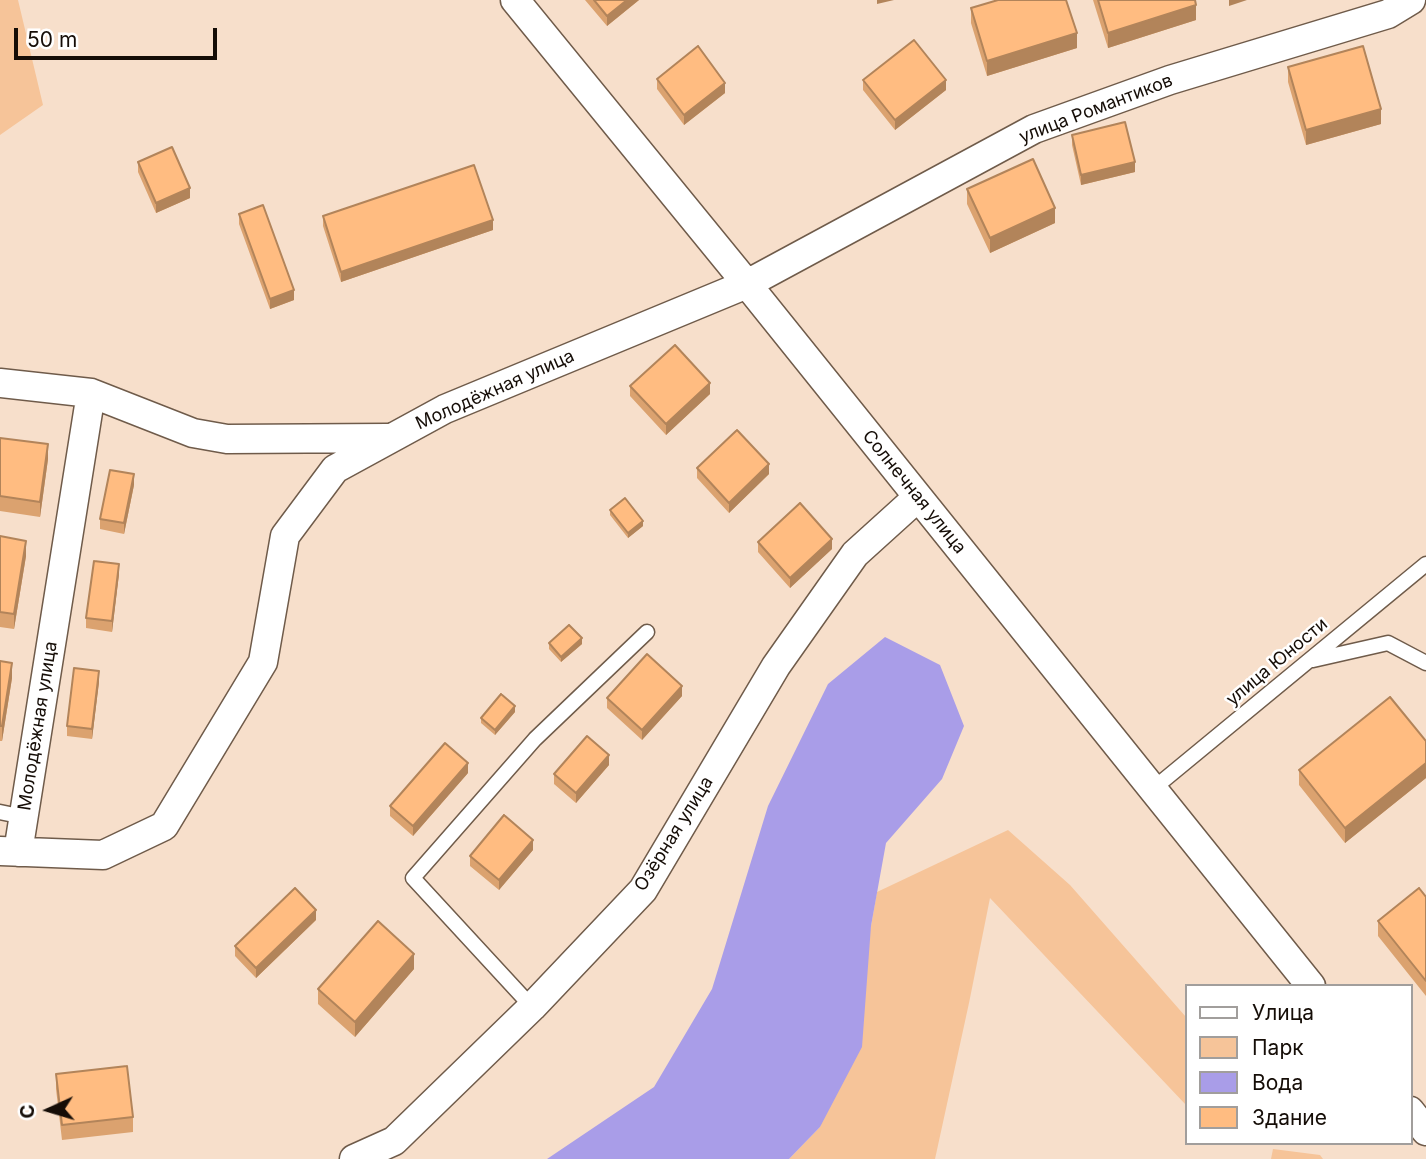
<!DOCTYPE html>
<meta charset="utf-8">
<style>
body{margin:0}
#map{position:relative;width:1426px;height:1159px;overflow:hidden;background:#f7dfcb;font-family:Inter,sans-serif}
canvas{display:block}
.legend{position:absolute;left:1185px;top:984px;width:228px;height:161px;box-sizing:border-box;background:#fff;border:2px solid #a19e9c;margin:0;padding:9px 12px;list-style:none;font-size:21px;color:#150d07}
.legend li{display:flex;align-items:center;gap:14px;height:35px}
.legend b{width:35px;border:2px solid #a19e9c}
.north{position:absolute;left:14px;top:1075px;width:70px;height:70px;-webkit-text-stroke:5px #fff;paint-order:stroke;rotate:266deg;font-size:19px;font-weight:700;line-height:28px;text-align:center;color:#150d07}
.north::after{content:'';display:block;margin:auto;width:24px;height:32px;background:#150d07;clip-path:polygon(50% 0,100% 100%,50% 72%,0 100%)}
.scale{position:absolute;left:14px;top:28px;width:203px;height:32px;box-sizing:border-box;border:4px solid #150d07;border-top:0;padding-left:9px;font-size:21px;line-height:24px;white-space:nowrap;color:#150d07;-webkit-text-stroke:5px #fff;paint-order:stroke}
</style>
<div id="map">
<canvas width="1426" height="1159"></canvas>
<ul class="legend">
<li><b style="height:9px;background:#fff"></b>Улица</li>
<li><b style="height:19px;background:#f6c499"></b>Парк</li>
<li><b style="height:19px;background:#a99de8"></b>Вода</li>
<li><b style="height:19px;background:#ffbc81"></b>Здание</li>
</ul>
<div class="north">С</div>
<div class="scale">50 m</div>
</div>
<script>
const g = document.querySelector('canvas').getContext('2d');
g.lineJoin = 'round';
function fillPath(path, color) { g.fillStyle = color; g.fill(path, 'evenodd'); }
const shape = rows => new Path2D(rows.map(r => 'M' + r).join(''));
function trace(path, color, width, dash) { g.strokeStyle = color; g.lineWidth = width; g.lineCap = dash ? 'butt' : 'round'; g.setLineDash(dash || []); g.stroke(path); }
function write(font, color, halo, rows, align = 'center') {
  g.font = font + ' Inter,sans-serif'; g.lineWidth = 5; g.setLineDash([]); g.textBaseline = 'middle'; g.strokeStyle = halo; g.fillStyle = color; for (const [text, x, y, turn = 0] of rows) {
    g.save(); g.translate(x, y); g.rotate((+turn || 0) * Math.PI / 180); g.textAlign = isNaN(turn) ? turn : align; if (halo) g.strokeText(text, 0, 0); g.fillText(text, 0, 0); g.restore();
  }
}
const green = shape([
 [0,0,18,0,43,105,0,135],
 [1008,830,1070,885,1186,1017,1186,1105,990,898,969,1003,935,1159,789,1159,820,1127,871,926,877,892],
 [1273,1149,1320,1155,1323,1159,1271,1159]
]);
const water = shape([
 [885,637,940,665,964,726,942,779,886,843,871,926,862,1047,820,1127,789,1159,547,1159,654,1087,712,989,768,806,828,684]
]);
const service = shape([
 [1313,660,1388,643,1426,663],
 [1153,789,1426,564],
 [0,812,24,817],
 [532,1007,413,878,535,739,647,632]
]);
const minor = shape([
 [515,0,747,284,1311,986],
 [0,383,91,393,193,433,227,439,388,438],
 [0,851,103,855,164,826,263,662,285,536,335,469,445,409,747,284,1034,129,1170,80,1388,14,1411,0],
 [18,852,91,393],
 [1410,1111,1426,1131],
 [354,1159,394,1141,532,1007,643,890,776,666,855,554,918,497]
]);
const wall = shape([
 [585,0,639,0,607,26],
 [1093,0,1195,0,1196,20,1108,48],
 [971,8,1077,48,987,76,971,23],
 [1288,67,1381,124,1306,145,1288,82],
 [657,79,725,93,684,125,657,89],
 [863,80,946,90,895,130,863,90],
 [1072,135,1135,172,1081,185,1072,145],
 [138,162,190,198,156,213,138,172],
 [967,189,1055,223,990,253,967,204],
 [239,214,294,300,270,309,239,224],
 [323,216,493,230,341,282,323,226],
 [630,386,710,394,666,435,630,396],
 [0,438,48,459,40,517,0,511],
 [697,468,769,474,729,513,697,478],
 [134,485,124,534,100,529,100,519],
 [610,510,643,526,628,538,610,515],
 [0,536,26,556,14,629,0,627],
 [758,542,832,549,790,588,758,552],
 [119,574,112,632,86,628,86,618],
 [549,643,582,644,561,662,549,649],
 [0,661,12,678,2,741,0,741],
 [99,682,92,739,67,736,67,726],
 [682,696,642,740,607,708,607,698],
 [515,712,495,735,481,723,481,718],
 [1426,741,1426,778,1345,843,1299,785,1299,770],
 [609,765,576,803,554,784,554,774],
 [468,773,413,836,390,816,390,806],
 [533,850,499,890,470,866,470,856],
 [1426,897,1426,996,1378,936,1378,921],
 [316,920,256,978,235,956,235,946],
 [414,969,355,1037,318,1004,318,989],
 [56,1074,133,1117,133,1132,62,1140,56,1089]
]);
const shadedWall = shape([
 [627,0,639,0,607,26,607,16],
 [877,0,894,0,877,4],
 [1229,0,1247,0,1229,6],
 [1196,5,1196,20,1108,48,1108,33],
 [1077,33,1077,48,987,76,987,61],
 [946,80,946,90,895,130,895,120],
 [725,83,725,93,684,125,684,115],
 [1381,109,1381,124,1306,145,1306,130],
 [1135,162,1135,172,1081,185,1081,175],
 [190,188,190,198,156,213,156,203],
 [1055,208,1055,223,990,253,990,238],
 [493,220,493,230,341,282,341,272],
 [294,290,294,300,270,309,270,299],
 [710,383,710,394,666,435,666,424],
 [48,444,48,459,40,517,40,502],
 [769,464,769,474,729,513,729,503],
 [134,474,134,485,124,534,124,523],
 [643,521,643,526,628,538,628,533],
 [832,539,832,549,790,588,790,578],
 [26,541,26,556,14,629,14,614],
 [119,564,119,574,112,632,112,621],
 [582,638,582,644,561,662,561,657],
 [12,663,12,678,2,741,2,726],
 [99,671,99,682,92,739,92,729],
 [682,686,682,696,642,740,642,730],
 [515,706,515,712,495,735,495,730],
 [609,755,609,765,576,803,576,793],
 [468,763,468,773,413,836,413,826],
 [1426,763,1426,778,1345,843,1345,828],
 [533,840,533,850,499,890,499,880],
 [316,910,316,920,256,978,256,968],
 [414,954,414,969,355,1037,355,1022]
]);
const building = shape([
 [594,0,627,0,607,16,594,0],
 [998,0,1066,0,1077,33,987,61,971,8,998,0],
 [1098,0,1195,0,1196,5,1108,33,1098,0],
 [914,40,946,80,895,120,863,80,914,40],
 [698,46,725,83,684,115,657,79,698,46],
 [1363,46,1381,109,1306,130,1288,67,1363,46],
 [1125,122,1135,162,1081,175,1072,135,1125,122],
 [172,147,190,188,156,203,138,162,172,147],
 [1033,159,1055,208,990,238,967,189,1033,159],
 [474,165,493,220,341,272,323,216,474,165],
 [263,205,294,290,270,299,239,214,263,205],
 [675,345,710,383,666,424,630,386,675,345],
 [737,430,769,464,729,503,697,468,737,430],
 [0,438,48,444,40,502,0,496,0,438],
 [110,470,134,474,124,523,100,519,110,470],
 [625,498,643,521,628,533,610,510,625,498],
 [800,503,832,539,790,578,758,542,800,503],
 [0,536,26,541,14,614,0,612,0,536],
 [94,561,119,564,112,621,86,618,94,561],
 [569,625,582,638,561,657,549,643,569,625],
 [647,654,682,686,642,730,607,698,647,654],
 [0,661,12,663,2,726,0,726,0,661],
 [74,668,99,671,92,729,67,726,74,668],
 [501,694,515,706,495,730,481,718,501,694],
 [1390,697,1426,741,1426,763,1345,828,1299,770,1390,697],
 [587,736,609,755,576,793,554,774,587,736],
 [445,743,468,763,413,826,390,806,445,743],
 [504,815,533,840,499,880,470,856,504,815],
 [295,888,316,910,256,968,235,946,295,888],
 [1419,888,1426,897,1426,981,1378,921,1419,888],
 [378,921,414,954,355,1022,318,989,378,921],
 [127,1066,133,1117,62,1125,56,1074,127,1066]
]);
const streetNames = [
 ["улица Романтиков",1096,109,-21],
 ["Молодёжная улица",495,390,-24],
 ["Солнечная улица",914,492,51],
 ["улица Юности",1277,662,-40],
 ["Молодёжная улица",38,726,-81],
 ["Озёрная улица",674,834,-58]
];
fillPath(green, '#f6c499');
fillPath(water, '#a99de8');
trace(service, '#6f5b4a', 17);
trace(minor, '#6f5b4a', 31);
trace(service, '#fff', 14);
trace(minor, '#fff', 28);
fillPath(wall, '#dba26f');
fillPath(shadedWall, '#b2845a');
fillPath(building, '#ffbc81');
trace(building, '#b2845a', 2);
write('18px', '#150d07', '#fff', streetNames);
</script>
